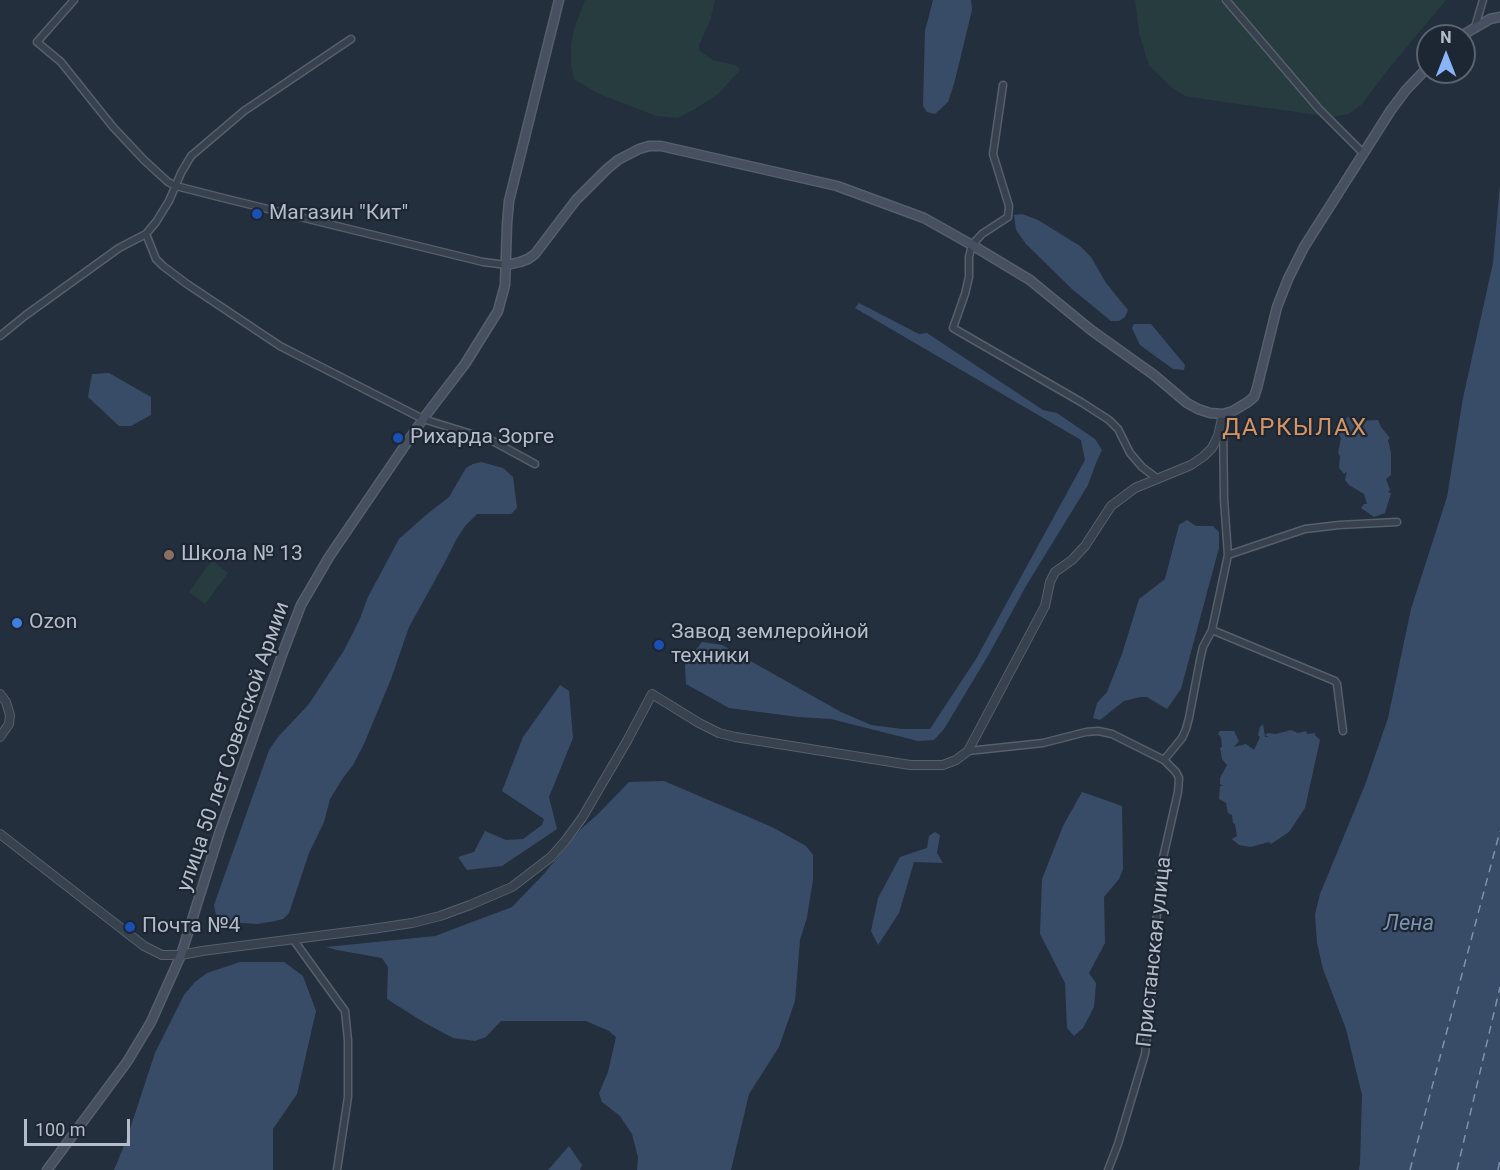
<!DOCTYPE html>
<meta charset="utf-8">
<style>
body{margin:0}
#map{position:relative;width:1500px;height:1170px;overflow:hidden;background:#242f3e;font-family:Roboto,sans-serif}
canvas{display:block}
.north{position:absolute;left:1416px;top:24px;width:60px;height:60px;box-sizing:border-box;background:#1d2633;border:2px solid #59626f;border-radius:50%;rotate:0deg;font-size:16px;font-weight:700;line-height:24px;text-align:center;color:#b4bcc9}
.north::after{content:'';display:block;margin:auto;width:21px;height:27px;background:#8ab4f8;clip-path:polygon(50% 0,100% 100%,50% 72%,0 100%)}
.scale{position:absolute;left:24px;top:1119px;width:106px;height:27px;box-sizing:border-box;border:3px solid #b4bcc9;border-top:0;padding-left:8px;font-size:18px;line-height:21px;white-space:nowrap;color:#b4bcc9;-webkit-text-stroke:4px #1d2633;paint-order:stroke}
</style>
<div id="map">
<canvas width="1500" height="1170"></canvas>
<div class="north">N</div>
<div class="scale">100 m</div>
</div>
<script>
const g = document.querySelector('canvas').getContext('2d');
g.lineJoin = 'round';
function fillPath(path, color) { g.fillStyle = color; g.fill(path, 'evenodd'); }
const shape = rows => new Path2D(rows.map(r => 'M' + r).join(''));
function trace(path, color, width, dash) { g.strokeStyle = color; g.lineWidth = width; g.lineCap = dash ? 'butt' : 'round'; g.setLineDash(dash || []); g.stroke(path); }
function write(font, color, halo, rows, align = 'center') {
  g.font = font + ' Roboto,sans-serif'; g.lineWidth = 4.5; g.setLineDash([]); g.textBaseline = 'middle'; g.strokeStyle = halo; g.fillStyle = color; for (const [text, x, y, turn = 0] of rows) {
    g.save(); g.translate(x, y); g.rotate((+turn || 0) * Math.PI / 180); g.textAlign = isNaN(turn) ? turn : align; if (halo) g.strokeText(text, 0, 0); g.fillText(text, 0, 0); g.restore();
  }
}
const green = shape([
 [585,0,715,0,710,21,699,45,699,50,713,60,736,65,740,70,718,94,695,109,677,118,656,116,597,93,574,79,571,64,571,47,574,29],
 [1135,0,1446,0,1390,67,1362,104,1349,114,1332,117,1217,101,1185,96,1171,87,1149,66,1139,33],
 [212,560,228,573,205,604,189,592]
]);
const water = shape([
 [933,0,971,0,972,10,954,84,948,102,935,114,927,112,923,106,925,31],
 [1500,184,1500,1170,1359,1170,1360,1164,1362,1095,1346,1029,1323,969,1317,943,1315,914,1320,894,1365,785,1388,718,1411,609,1447,497,1463,398,1493,263],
 [1022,214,1038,220,1080,246,1091,257,1106,283,1128,310,1125,317,1119,321,1111,321,1072,289,1026,244,1016,230,1014,215],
 [859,303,919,334,927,333,1043,410,1057,413,1095,439,1102,450,1096,463,1088,485,1026,586,989,654,944,729,934,740,918,741,831,719,798,717,729,708,686,684,685,664,702,642,722,645,841,712,871,725,902,729,930,729,976,659,1085,460,1081,440,855,308],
 [1134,324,1151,324,1185,365,1184,370,1173,369,1140,345,1132,328],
 [109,373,151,397,151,415,131,426,119,426,88,397,92,374],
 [1348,417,1356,421,1378,420,1381,427,1390,438,1388,440,1391,453,1391,475,1386,479,1390,490,1388,492,1391,493,1385,513,1374,517,1361,508,1364,504,1367,504,1364,494,1349,485,1345,480,1347,471,1344,474,1339,468,1340,456,1338,453,1341,438,1334,427],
 [481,462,503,468,513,477,517,508,511,514,477,514,465,526,456,540,445,562,409,627,391,679,364,744,353,765,343,778,330,799,324,822,309,853,289,913,283,919,275,921,257,924,224,922,216,915,214,905,269,750,278,737,309,704,343,652,359,621,368,597,399,539,426,515,449,497,466,468,473,464],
 [1187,520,1196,526,1213,526,1219,532,1219,548,1181,689,1167,709,1147,697,1140,697,1124,701,1100,720,1093,718,1097,703,1107,692,1122,654,1139,599,1165,579,1179,525],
 [560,685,569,691,573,738,549,797,557,829,502,866,467,870,458,857,474,852,485,831,506,840,523,839,542,825,544,819,502,791,523,737],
 [1263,724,1265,737,1269,737,1265,735,1268,733,1276,734,1291,730,1298,733,1306,731,1307,734,1315,733,1315,735,1320,740,1305,808,1289,832,1271,844,1269,842,1250,847,1239,845,1232,839,1237,836,1235,824,1233,823,1232,815,1228,813,1226,803,1219,799,1220,786,1223,786,1220,784,1220,778,1227,765,1222,759,1220,748,1222,747,1221,737,1218,734,1220,731,1234,731,1239,741,1234,747,1246,744,1254,750,1260,737,1258,735,1260,727],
 [664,781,772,827,806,846,813,855,813,880,807,917,800,940,795,1001,779,1047,749,1094,731,1170,637,1170,638,1157,632,1134,620,1116,602,1102,599,1093,608,1072,616,1037,609,1031,586,1021,501,1021,486,1037,475,1041,453,1038,425,1023,387,999,388,967,382,958,337,950,326,947,435,936,512,907,543,875,581,829,598,814,629,782],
 [1082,792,1122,806,1123,869,1119,879,1104,897,1105,943,1089,973,1096,983,1094,1007,1083,1028,1074,1036,1067,1028,1065,983,1040,934,1042,879,1063,826],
 [935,832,940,835,937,853,943,863,914,862,899,913,878,945,871,931,878,898,900,857,927,848,929,836],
 [240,962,284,962,303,976,316,1011,297,1094,273,1129,273,1170,114,1170,126,1141,155,1053,184,995,195,982,207,973],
 [569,1146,582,1165,580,1170,548,1170]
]);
const ferry = shape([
 [1410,1170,1500,831],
 [1457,1170,1500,987],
 [1498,1170,1500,1160]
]);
const minor = shape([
 [74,0,37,42,61,62,113,127,144,160,168,182,176,186,223,198,483,262,507,265],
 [1226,0,1319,109,1363,153],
 [1475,27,1483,0],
 [1003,85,993,154,1009,206,1008,217,982,234,972,245,969,257,969,277,965,294,953,328,1081,402,1109,420,1118,429,1130,453,1142,467,1158,479],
 [146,234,156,259,163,266,187,284,280,346,423,419,491,440,535,464],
 [0,336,26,315,119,248,146,234,156,222,169,201,181,173,191,156,244,111,351,39],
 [1228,555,1305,529,1339,525,1397,522],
 [1212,630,1335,681,1337,684,1343,731],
 [968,751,1043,743,1086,732,1098,731,1112,734,1164,760,1176,772,1179,778,1178,792,1160,871,1150,1010,1145,1054,1118,1144,1108,1170],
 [1164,760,1182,738,1186,729,1189,718,1200,660,1203,647,1212,630,1228,555,1224,499,1223,423],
 [293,939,345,1011,348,1040,348,1097,337,1170]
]);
const tertiary = shape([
 [0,694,6,702,10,715,9,724,0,737],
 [0,834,144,946,162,955,181,955,202,951,372,929,412,923,440,916,470,905,512,887,551,857,566,840,582,818,627,741,652,694,699,723,719,733,735,737,910,765,943,765,956,760,968,751,1045,606,1050,582,1055,572,1072,560,1085,546,1111,506,1135,488,1191,465,1204,456,1212,448,1218,436,1223,414]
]);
const secondary = shape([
 [1461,36,1490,19,1500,17],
 [507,265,520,262,528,259,535,254,576,200,607,169,618,160,639,149,649,146,661,146,837,186,924,218,972,245,1030,280,1091,330,1154,375,1187,403,1198,409,1210,413,1223,414,1233,411,1248,402,1254,397,1257,388,1277,307,1288,279,1304,247,1391,110,1406,90,1428,67],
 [47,1170,127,1062,151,1022,181,955,220,831,283,652,301,605,329,557,423,419,465,364,498,311,505,285,507,224,509,201,559,0]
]);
const markers = [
 [257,214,6,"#1a4fb4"],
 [398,438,6,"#1a4fb4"],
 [169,555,6,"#8d6e63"],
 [17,623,6,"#3f7fe0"],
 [659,645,6,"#1a4fb4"],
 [130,927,6,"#1a4fb4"]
];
const poiNames = [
 ["Магазин \"Кит\"",269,214],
 ["Рихарда Зорге",410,438],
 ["Школа № 13",181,555],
 ["Ozon",29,623],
 ["Завод землеройной",671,633],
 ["техники",671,657],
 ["Почта №4",142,927]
];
const streetNames = [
 ["улица 50 лет Советской Армии",234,747,-71],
 ["Пристанская улица",1155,952,-84]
];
const waterNames = [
 ["Лена",1409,924]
];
const quarterNames = [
 ["ДАРКЫЛАХ",1295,429]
];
fillPath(green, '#263c3f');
fillPath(water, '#394c67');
trace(ferry, '#7c92b1', 1.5, [8, 6]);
trace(minor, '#565f6c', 9);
trace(tertiary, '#565f6c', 10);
trace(secondary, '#565f6c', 11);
trace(minor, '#38414e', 6);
trace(tertiary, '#38414e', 8);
trace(secondary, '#465061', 8);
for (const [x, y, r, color] of markers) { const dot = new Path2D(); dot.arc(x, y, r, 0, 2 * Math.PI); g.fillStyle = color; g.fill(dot); trace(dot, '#1d2633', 2); }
write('21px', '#b4bcc9', '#1d2633', poiNames, 'left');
write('21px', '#b4bcc9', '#1d2633', streetNames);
write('italic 22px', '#7c92b1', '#1d2633', waterNames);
g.letterSpacing = '1.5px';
write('24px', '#d59563', '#1d2633', quarterNames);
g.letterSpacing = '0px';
</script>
